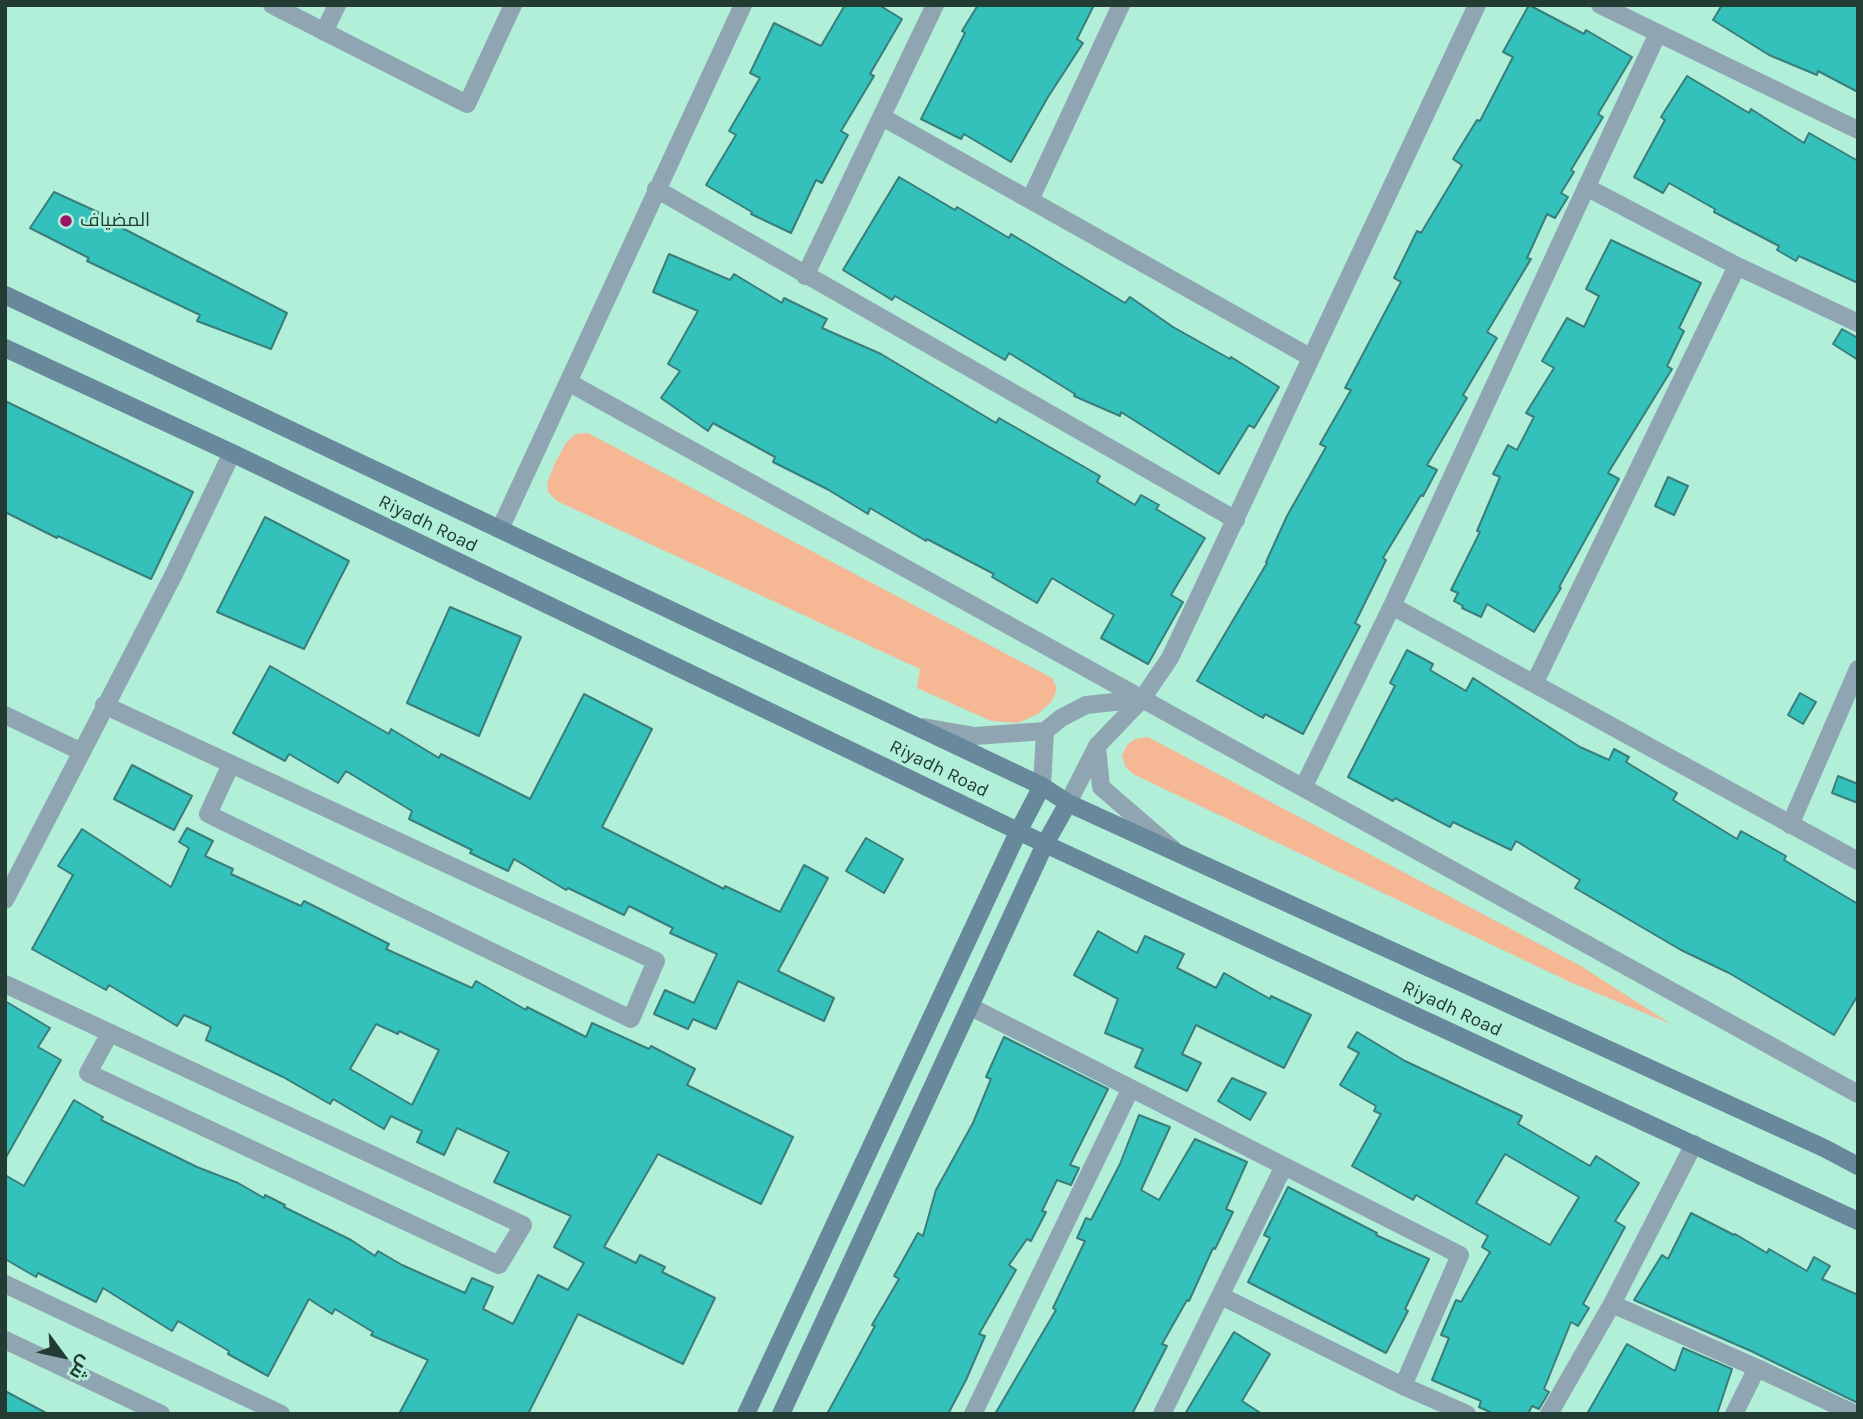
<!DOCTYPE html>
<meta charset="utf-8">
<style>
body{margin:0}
#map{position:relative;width:1863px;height:1419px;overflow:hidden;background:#b1efd9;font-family:Karla,Cairo,sans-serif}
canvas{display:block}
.frame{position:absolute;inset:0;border:7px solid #223b33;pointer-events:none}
.north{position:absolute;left:28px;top:1321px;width:70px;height:70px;-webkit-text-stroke:5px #b1efd9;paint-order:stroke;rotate:123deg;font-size:19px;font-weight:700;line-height:28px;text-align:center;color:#223b33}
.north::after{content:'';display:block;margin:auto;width:24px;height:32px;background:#223b33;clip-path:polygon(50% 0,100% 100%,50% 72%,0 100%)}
</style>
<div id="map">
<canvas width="1863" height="1419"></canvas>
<div class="frame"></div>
<div class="north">ش</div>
</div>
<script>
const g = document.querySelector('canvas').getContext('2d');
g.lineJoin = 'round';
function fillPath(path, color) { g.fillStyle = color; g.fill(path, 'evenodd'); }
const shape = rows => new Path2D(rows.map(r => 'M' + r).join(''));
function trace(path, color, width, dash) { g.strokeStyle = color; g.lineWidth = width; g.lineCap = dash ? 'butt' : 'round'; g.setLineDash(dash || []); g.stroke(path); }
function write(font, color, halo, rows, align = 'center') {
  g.font = font + ' Karla,Cairo,sans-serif'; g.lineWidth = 5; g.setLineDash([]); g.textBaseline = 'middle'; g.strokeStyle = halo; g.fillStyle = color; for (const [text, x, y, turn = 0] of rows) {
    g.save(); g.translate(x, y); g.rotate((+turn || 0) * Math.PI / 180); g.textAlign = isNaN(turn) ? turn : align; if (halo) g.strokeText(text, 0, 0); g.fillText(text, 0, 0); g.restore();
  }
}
const green = shape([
 [588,433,1052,678,1057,688,1052,701,1038,714,1018,723,991,721,917,688,920,669,557,501,548,492,547,483,555,463,566,443,575,434],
 [1148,737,1581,966,1671,1024,1570,982,1133,774,1125,766,1122,756,1127,745,1135,739]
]);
const building = shape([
 [845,5,879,5,902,19,870,74,874,76,841,131,848,135,822,183,816,180,791,233,751,214,752,212,706,185,736,135,729,131,760,78,750,73,774,23,821,46,845,5],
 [978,5,1094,5,1077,39,1083,43,1048,97,1011,162,964,134,961,139,921,119,965,33,962,31,978,5],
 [1529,5,1584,34,1586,30,1632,57,1598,114,1603,117,1571,170,1574,172,1561,193,1568,197,1555,218,1547,214,1527,258,1531,259,1487,332,1497,338,1463,395,1467,398,1427,465,1437,470,1423,496,1421,495,1383,558,1386,560,1355,623,1360,626,1303,734,1265,714,1263,718,1197,681,1267,563,1266,562,1287,516,1326,447,1320,444,1351,390,1345,388,1401,282,1394,278,1417,231,1421,233,1462,165,1453,159,1477,120,1480,121,1513,57,1503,52,1529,5],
 [1722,5,1858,5,1858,92,1818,71,1817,75,1769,55,1713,20,1722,5],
 [1687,76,1749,113,1751,109,1804,143,1809,133,1858,161,1858,283,1799,256,1796,261,1777,250,1779,246,1714,212,1715,209,1669,183,1663,193,1634,177,1665,120,1661,117,1687,76],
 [899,177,955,210,957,207,1009,238,1011,234,1125,303,1130,297,1173,327,1230,359,1231,357,1279,387,1254,428,1249,425,1219,474,1121,412,1120,416,1074,396,1075,394,1009,353,1005,360,895,296,892,300,843,270,899,177],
 [54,192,100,213,99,216,287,313,271,349,197,321,200,315,87,261,89,258,30,228,54,192],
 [1611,240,1701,283,1679,328,1684,331,1667,366,1672,369,1608,473,1619,479,1559,587,1561,588,1534,632,1487,604,1481,617,1462,608,1463,606,1454,601,1458,593,1451,590,1480,532,1477,531,1500,477,1493,474,1508,445,1517,450,1534,417,1526,413,1554,368,1542,361,1567,318,1584,327,1599,296,1586,289,1611,240],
 [669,254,730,280,734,274,782,303,784,298,827,319,822,328,881,354,996,423,999,418,1100,476,1097,482,1135,505,1141,495,1159,505,1156,509,1205,538,1171,595,1183,602,1148,664,1101,638,1114,615,1052,578,1037,603,992,577,994,574,927,539,926,541,870,508,868,514,827,489,773,462,775,457,713,423,708,431,661,398,680,371,668,364,698,311,653,292,669,254],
 [1842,329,1858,338,1858,360,1833,344,1842,329],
 [5,401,193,492,151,579,58,536,57,538,5,512,5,401],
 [1668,477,1688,486,1674,515,1655,506,1668,477],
 [265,517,349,561,304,649,217,612,265,517],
 [450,607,521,637,479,736,407,703,450,607],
 [1407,650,1433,664,1430,670,1466,691,1473,678,1580,747,1609,760,1614,749,1629,757,1626,762,1677,793,1673,800,1737,839,1741,831,1786,856,1784,860,1858,904,1858,995,1834,1035,1729,973,1681,950,1575,888,1580,880,1516,841,1511,850,1453,822,1450,827,1395,798,1393,801,1348,777,1395,686,1390,683,1407,650],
 [270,666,389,734,391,729,439,758,441,754,530,799,584,694,652,729,602,827,724,889,725,886,780,912,804,865,828,878,778,971,834,998,824,1021,738,981,716,1029,693,1019,688,1029,654,1014,665,990,694,1003,717,954,670,933,673,928,629,906,624,915,568,888,566,890,514,859,508,871,470,853,472,850,409,819,412,811,346,771,338,783,289,754,285,761,233,733,270,666],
 [1800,693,1816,702,1803,724,1788,715,1800,693],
 [132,765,192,796,174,830,114,799,132,765],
 [1838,776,1858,784,1858,803,1832,793,1838,776],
 [187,828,213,841,205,856,233,869,231,874,301,906,304,901,389,944,386,949,472,988,476,981,526,1010,527,1007,586,1037,592,1023,649,1049,651,1046,695,1069,687,1085,793,1137,761,1204,658,1154,604,1247,636,1263,640,1255,665,1267,662,1272,715,1298,683,1364,578,1314,528,1414,399,1414,428,1360,371,1335,373,1332,335,1309,332,1314,309,1299,268,1376,228,1354,229,1351,178,1321,172,1331,103,1288,96,1302,38,1273,36,1277,5,1259,5,1175,24,1186,74,1100,103,1117,101,1120,197,1167,238,1183,264,1198,265,1195,285,1205,284,1207,351,1240,375,1256,378,1251,402,1265,465,1293,472,1278,493,1287,483,1309,513,1324,538,1275,568,1290,584,1263,554,1247,571,1216,494,1182,509,1152,457,1128,444,1155,417,1142,422,1131,391,1116,384,1129,333,1099,330,1104,283,1077,206,1040,211,1027,184,1015,177,1026,109,985,106,990,32,949,73,875,58,866,82,829,171,887,189,848,179,842,187,828],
 [376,1024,398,1034,399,1031,439,1050,412,1105,350,1069,376,1024],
 [866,838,903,859,884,893,846,871,866,838],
 [1098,931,1137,953,1145,936,1184,954,1177,968,1216,988,1224,973,1270,999,1271,996,1311,1015,1284,1068,1196,1025,1182,1054,1201,1063,1187,1091,1135,1067,1143,1049,1105,1033,1118,999,1074,975,1098,931],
 [5,1001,50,1028,38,1047,61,1060,5,1159,5,1001],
 [1357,1032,1405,1061,1522,1116,1518,1124,1590,1166,1596,1156,1639,1183,1615,1221,1625,1227,1583,1304,1589,1308,1578,1326,1571,1322,1544,1389,1549,1392,1539,1409,1532,1406,1528,1414,1494,1414,1479,1407,1481,1401,1432,1380,1449,1338,1441,1335,1456,1300,1461,1302,1490,1252,1482,1247,1488,1236,1416,1195,1413,1200,1352,1166,1381,1114,1374,1111,1376,1106,1340,1085,1359,1053,1348,1047,1357,1032],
 [1505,1154,1579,1197,1550,1245,1476,1203,1505,1154],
 [1004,1037,1108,1089,1070,1165,1079,1168,1071,1185,1057,1180,1042,1211,1046,1212,1031,1241,1027,1239,1009,1265,1016,1270,979,1334,985,1336,966,1380,948,1414,827,1414,875,1326,872,1325,899,1279,894,1276,918,1233,923,1236,936,1190,973,1123,991,1079,986,1077,1004,1037],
 [1232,1078,1266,1093,1250,1120,1218,1101,1232,1078],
 [1139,1115,1170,1127,1141,1190,1159,1200,1195,1139,1247,1162,1226,1209,1233,1212,1215,1249,1213,1248,1189,1301,1187,1300,1162,1344,1167,1346,1132,1414,995,1414,1056,1310,1053,1308,1085,1241,1077,1238,1086,1218,1091,1220,1120,1164,1139,1115],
 [1288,1187,1377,1233,1376,1235,1429,1259,1405,1309,1408,1311,1386,1353,1248,1282,1270,1238,1264,1235,1288,1187],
 [1691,1213,1734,1235,1735,1234,1767,1253,1769,1249,1807,1271,1814,1257,1830,1266,1822,1279,1858,1295,1858,1403,1751,1351,1634,1300,1662,1255,1668,1259,1691,1213],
 [1234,1332,1270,1354,1242,1401,1262,1414,1185,1414,1234,1332],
 [1627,1344,1675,1371,1683,1348,1732,1369,1717,1414,1587,1414,1627,1344],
 [5,1391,48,1414,5,1414,5,1391]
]);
const street = shape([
 [272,5,467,104,513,5],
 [1600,5,1858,130],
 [324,32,337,5],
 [882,117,1310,357],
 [1586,187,1737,266,1858,323],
 [656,189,1236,520],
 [1030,200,1121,5],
 [805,276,935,5],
 [568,382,1858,1094],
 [500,529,743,5],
 [1392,606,1858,861],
 [1534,684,1737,266],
 [104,705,656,961,631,1019,208,814,231,764],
 [5,715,82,752],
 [923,727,975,736,1045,731],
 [1097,747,1101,787,1174,850],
 [1042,786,1045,731,1061,718,1086,705,1142,699],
 [1303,788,1392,606,1658,33],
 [1068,803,1097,746,1142,699,1170,658,1477,5],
 [1790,825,1858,669],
 [5,900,173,576,232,453],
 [5,984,523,1225,499,1265,88,1073,110,1033],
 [971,1007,1284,1166,1162,1414],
 [1284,1166,1460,1255,1403,1386],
 [5,1284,281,1414],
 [1221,1296,1403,1386,1467,1414],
 [1612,1304,1757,1368,1734,1414],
 [5,1340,161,1414],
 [1757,1368,1855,1414],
 [973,1414,1130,1090],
 [1549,1414,1612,1304,1694,1144]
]);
const secondary = shape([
 [5,295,1042,786,1068,803,1824,1148,1858,1166],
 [5,348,232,453,1045,844,1858,1221],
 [746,1414,1019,830,1042,786],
 [781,1414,1045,844,1068,803]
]);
const markers = [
 [66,221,7,"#9c1566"]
];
const poiNames = [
 ["المضياف",80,221]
];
const streetNames = [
 ["Riyadh Road",428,524,26],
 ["Riyadh Road",939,769,26],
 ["Riyadh Road",1452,1009,25]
];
fillPath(green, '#f5b794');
fillPath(building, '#35c1bb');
trace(building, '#397e7a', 2);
trace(street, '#8fa6b2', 18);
trace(secondary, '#67899b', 18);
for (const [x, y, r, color] of markers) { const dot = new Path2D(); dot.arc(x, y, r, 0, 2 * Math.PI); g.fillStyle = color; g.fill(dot); trace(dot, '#b1efd9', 2.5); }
write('19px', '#223b33', '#b1efd9', poiNames, 'left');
write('19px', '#223b33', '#b1efd9', streetNames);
</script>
